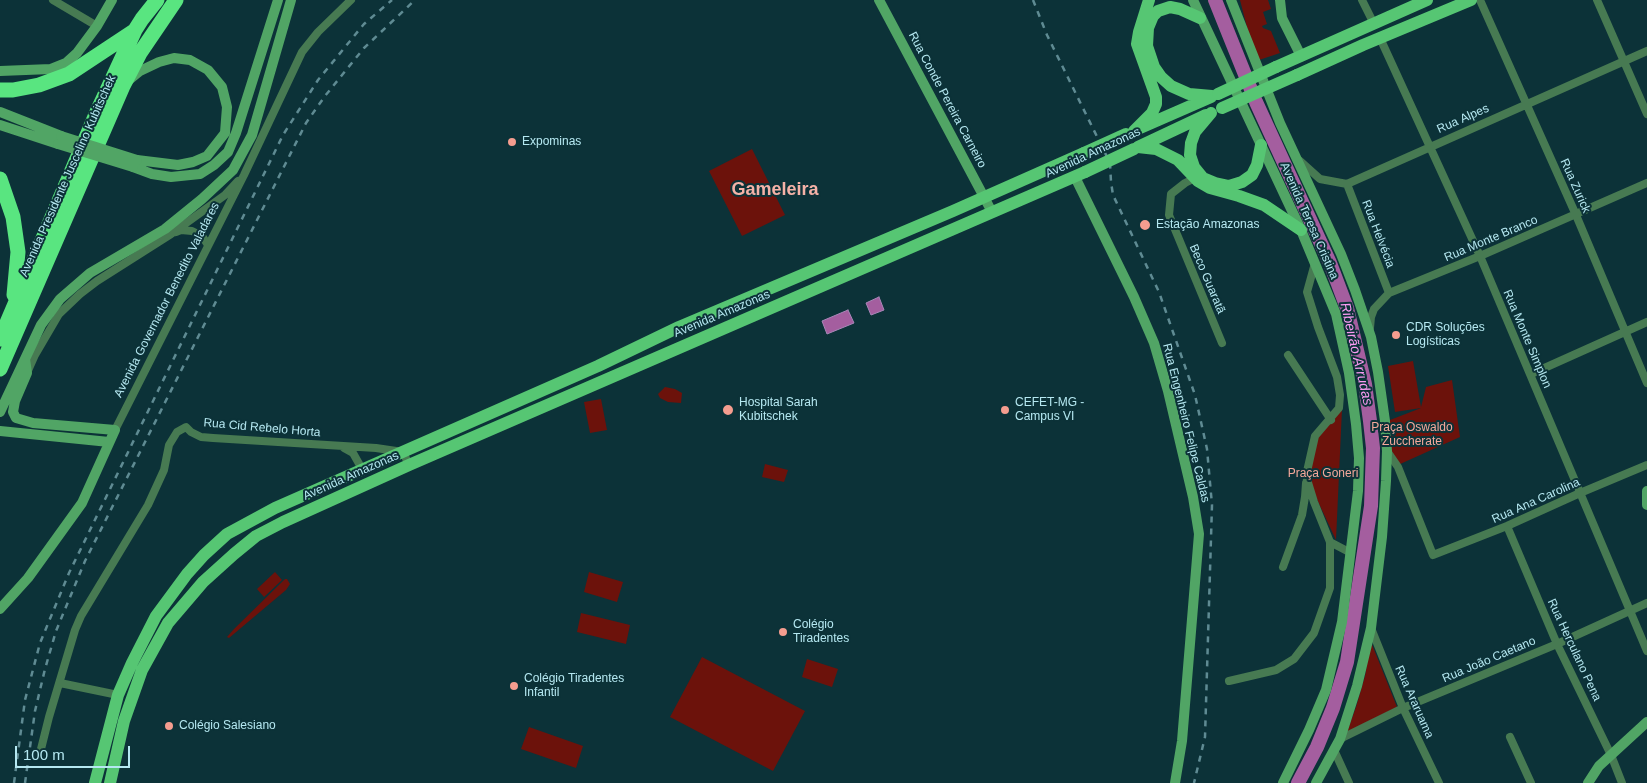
<!DOCTYPE html>
<meta charset="utf-8">
<style>
body{margin:0}
#map{position:relative;width:1647px;height:783px;overflow:hidden;background:#0c3238;font-family:Arial,sans-serif}
canvas{display:block}
.scale{position:absolute;left:15px;top:746px;width:115px;height:22px;box-sizing:border-box;border:2px solid #b5e8f1;border-top:0;padding-left:6px;font-size:15px;line-height:18px;white-space:nowrap;color:#b5e8f1;-webkit-text-stroke:4px #0c3238;paint-order:stroke}
</style>
<div id="map">
<canvas width="1647" height="783"></canvas>
<div class="scale">100 m</div>
</div>
<script>
const g = document.querySelector('canvas').getContext('2d');
g.lineJoin = 'round';
function fillPath(path, color) { g.fillStyle = color; g.fill(path, 'evenodd'); }
const shape = rows => new Path2D(rows.map(r => 'M' + r).join(''));
function trace(path, color, width, dash) { g.strokeStyle = color; g.lineWidth = width; g.lineCap = dash ? 'butt' : 'round'; g.setLineDash(dash || []); g.stroke(path); }
function write(font, color, halo, rows, align = 'center') {
  g.font = font + ' Arial,sans-serif'; g.lineWidth = 4; g.setLineDash([]); g.textBaseline = 'middle'; g.strokeStyle = halo; g.fillStyle = color; for (const [text, x, y, turn = 0] of rows) {
    g.save(); g.translate(x, y); g.rotate((+turn || 0) * Math.PI / 180); g.textAlign = isNaN(turn) ? turn : align; if (halo) g.strokeText(text, 0, 0); g.fillText(text, 0, 0); g.restore();
  }
}
const green = shape([
 [1240,0,1268,0,1271,9,1263,12,1267,24,1262,26,1263,28,1271,31,1280,53,1259,60,1249,35],
 [752,149,785,215,742,236,709,171],
 [1413,361,1421,407,1426,387,1452,380,1460,437,1398,465,1389,452,1390,420,1421,408,1395,412,1388,366],
 [665,387,675,389,682,393,681,403,668,402,660,398,658,394],
 [601,399,607,430,590,433,584,402],
 [1342,409,1336,540,1306,476,1315,436],
 [765,464,788,470,784,482,762,477],
 [275,572,282,580,264,597,257,589],
 [589,572,623,582,617,602,584,592],
 [285,579,287,579,290,584,286,590,229,638,227,637,234,629],
 [581,613,630,625,626,644,577,632],
 [1371,642,1397,707,1347,732,1356,707,1365,676],
 [702,657,805,711,773,771,670,717],
 [807,659,838,669,832,687,802,677],
 [529,727,583,746,576,768,521,749]
]);
const water = shape([
 [879,297,884,310,871,315,866,303,879,297],
 [848,310,854,323,827,334,822,321,848,310]
]);
const river = shape([
 [1215,0,1256,102,1330,263,1347,308,1365,384,1370,421,1373,448,1371,506,1347,662,1333,708,1317,747,1298,783]
]);
const street = shape([
 [53,0,97,26],
 [1362,0,1374,24],
 [1480,0,1576,215,1647,383],
 [1597,0,1647,114],
 [1380,38,1480,256,1647,651],
 [1300,161,1320,179,1347,184,1647,51],
 [1195,178,1185,183,1171,194,1169,215,1222,343],
 [1347,184,1389,293],
 [176,232,181,230,192,231,202,236,208,245],
 [1370,328,1371,317,1374,309,1389,293,1480,256,1647,183],
 [1288,355,1331,420],
 [27,373,35,355,59,314,80,294,97,281,171,234,225,195,238,181],
 [1531,374,1647,322],
 [115,430,244,175,302,52,318,32,351,0],
 [344,448,353,453,362,469],
 [1387,451,1398,467,1433,555,1507,526,1580,493,1647,465],
 [1507,526,1557,644,1611,755,1622,783],
 [1330,542,1351,553],
 [1283,567,1302,515,1305,497,1306,483],
 [1371,628,1403,708,1439,783],
 [1229,681,1276,670,1294,659,1314,633,1330,588,1330,542,1314,502,1306,476,1315,436,1339,408,1340,395,1337,377,1318,327,1307,292,1315,263],
 [60,683,118,695],
 [1510,737,1531,783],
 [1340,739,1403,708,1557,644,1647,603],
 [41,749,49,717,75,630,81,616,148,505,164,470,169,445,177,432,186,427,191,432,201,437,213,438,376,448,403,452,409,465],
 [1334,750,1349,783]
]);
const secondary = shape([
 [879,0,992,212],
 [1193,0,1301,230,1336,314,1349,373,1356,424,1359,458,1358,491,1342,622,1326,690,1309,730,1283,783],
 [1231,0,1280,123,1341,254,1355,290,1371,337,1378,372,1385,421,1387,451,1386,481,1382,537,1371,628,1357,686,1340,739,1316,783],
 [1280,0,1282,18,1301,56],
 [0,71,51,69,66,63,77,53,97,26,112,0],
 [129,80,140,71,159,62,174,58,190,60,208,70,222,87,227,107,225,133,207,156,193,162,178,165,137,160],
 [0,112,61,136],
 [0,125,58,144],
 [133,167,152,174,171,177,200,174,214,165,228,152,236,133,278,0],
 [1075,177,1134,297,1154,343,1168,391,1193,497,1199,534,1182,741,1175,783],
 [0,412,41,325,60,299,90,273,165,229,202,199,233,170,252,135,291,0],
 [0,431,109,442],
 [1647,491,1647,505],
 [0,609,28,578,82,503,115,430,33,423,16,418,13,412,15,401,27,373,25,359],
 [1588,783,1599,766,1647,722]
]);
const primary = shape([
 [1200,18,1180,9,1170,7,1158,11,1153,16,1148,28,1147,46,1154,67,1161,77,1171,86,1189,94,1212,96],
 [1276,67,1427,0],
 [1297,75,1363,45,1471,0],
 [1211,113,1195,132,1191,143,1190,155,1194,167,1203,178,1215,183,1229,186,1242,182,1252,175,1257,165,1261,145],
 [1140,128,1211,97],
 [1134,131,1152,113,1156,104,1156,97,1137,44,1139,32,1149,0],
 [1138,147,1156,149,1178,160,1198,181,1210,188,1239,196,1264,205,1301,230],
 [1138,147,1206,115],
 [95,783,118,695,132,663,156,616,187,574,204,555,227,534,275,508,598,366,679,327,953,211,1084,153],
 [110,783,124,721,142,670,168,623,203,582,234,554,256,536,283,522,409,465,1085,172]
]);
const highway = shape([
 [0,90,13,90,39,85,69,74,134,31],
 [0,179,13,217,18,252,14,295],
 [0,339,97,112,135,30,142,19,157,0],
 [0,369,123,86,140,53,176,0]
]);
const rail = shape([
 [1033,0,1047,35,1110,163,1111,182,1113,195,1159,292,1195,395,1207,449,1212,505,1205,737,1194,783],
 [14,783,25,700,40,643,69,573,283,135,318,80,364,24,392,0],
 [25,783,35,711,45,669,56,631,85,561,306,123,325,96,364,48,415,0]
]);
const secondaryBridge = shape([
 [61,136,137,160],
 [58,144,133,167]
]);
const primaryBridge = shape([
 [1218,94,1276,67],
 [1222,108,1297,75],
 [1084,153,1126,134],
 [1085,172,1134,149]
]);
const markers = [
 [512,142,5,"#f59d8f"],
 [1145,225,6,"#f59d8f"],
 [1396,335,5,"#f59d8f"],
 [728,410,6,"#f59d8f"],
 [1005,410,5,"#f59d8f"],
 [783,632,5,"#f59d8f"],
 [514,686,5,"#f59d8f"],
 [169,726,5,"#f59d8f"]
];
const streetNames = [
 ["Rua Conde Pereira Carneiro",947,100,62],
 ["Rua Alpes",1463,119,-24],
 ["Avenida Amazonas",1093,153,-25],
 ["Avenida Presidente Juscelino Kubitschek",68,176,-66],
 ["Rua Zurick",1575,186,66],
 ["Avenida Teresa Cristina",1309,221,66],
 ["Rua Helvécia",1378,234,69],
 ["Rua Monte Branco",1491,239,-23],
 ["Beco Guaratã",1207,279,67],
 ["Avenida Governador Benedito Valadares",167,300,-63],
 ["Avenida Amazonas",722,314,-23],
 ["Rua Monte Simplon",1527,339,67],
 ["Rua Engenheiro Felipe Caldas",1186,423,76],
 ["Rua Cid Rebelo Horta",262,428,5],
 ["Avenida Amazonas",351,476,-24],
 ["Rua Ana Carolina",1536,501,-24],
 ["Rua Herculano Pena",1574,650,65],
 ["Rua João Caetano",1489,660,-23],
 ["Rua Araruama",1414,702,66]
];
const poiNames = [
 ["Expominas",522,142],
 ["Estação Amazonas",1156,225],
 ["CDR Soluções",1406,328],
 ["Logísticas",1406,342],
 ["Hospital Sarah",739,403],
 ["Kubitschek",739,417],
 ["CEFET-MG -",1015,403],
 ["Campus VI",1015,417],
 ["Colégio",793,625],
 ["Tiradentes",793,639],
 ["Colégio Tiradentes",524,679],
 ["Infantil",524,693],
 ["Colégio Salesiano",179,726]
];
const parkNames = [
 ["Praça Oswaldo",1412,428],
 ["Zuccherate",1412,442],
 ["Praça Goneri",1323,474]
];
const waterNames = [
 ["Ribeirão Arrudas",1356,354,77]
];
const districtNames = [
 ["Gameleira",775,190]
];
fillPath(green, '#6c120b');
fillPath(water, '#a45e9f');
trace(water, '#a987b8', 1);
trace(river, '#a45e9f', 14);
trace(street, '#477a52', 8);
trace(secondary, '#51a565', 10);
trace(primary, '#56c673', 12);
trace(highway, '#59e580', 15);
trace(rail, '#5f8b93', 2.5, [6, 6]);
trace(secondaryBridge, '#51a565', 10);
trace(primaryBridge, '#56c673', 12);
for (const [x, y, r, color] of markers) { const dot = new Path2D(); dot.arc(x, y, r, 0, 2 * Math.PI); g.fillStyle = color; g.fill(dot); trace(dot, '#0c3238', 2); }
write('12px', '#b5e8f1', '#0c3238', streetNames);
write('12px', '#b5e8f1', '#0c3238', poiNames, 'left');
write('12px', '#f5a89b', '#0c3238', parkNames);
write('italic 14px', '#f99bf2', '#0c3238', waterNames);
write('bold 18px', '#f5b2a7', '#0c3238', districtNames);
</script>
